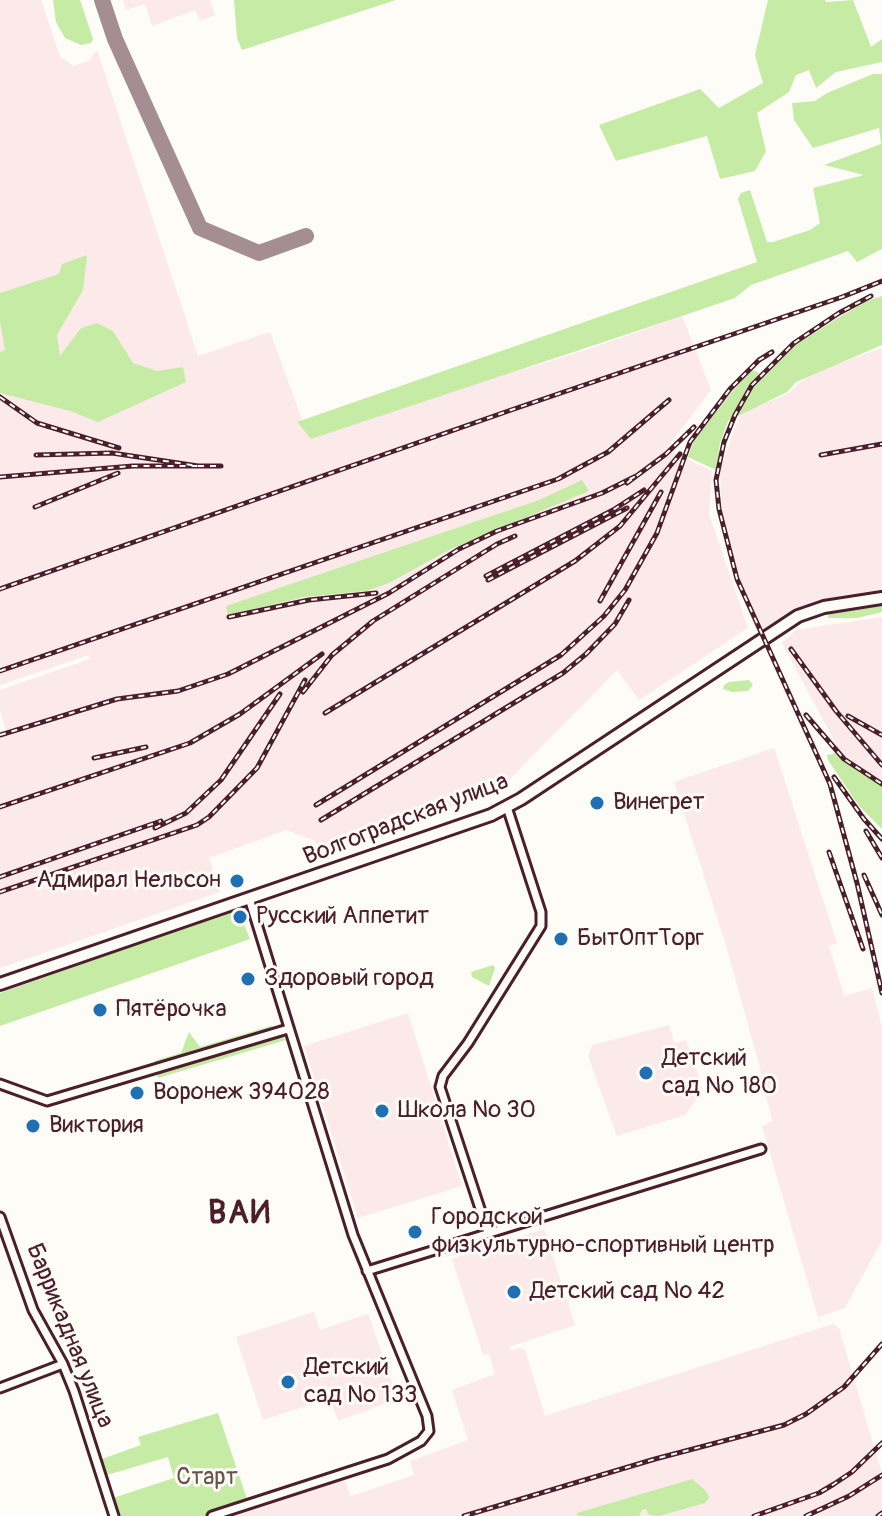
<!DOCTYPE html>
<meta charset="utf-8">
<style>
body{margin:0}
canvas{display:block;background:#fdfcf7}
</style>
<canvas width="882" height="1516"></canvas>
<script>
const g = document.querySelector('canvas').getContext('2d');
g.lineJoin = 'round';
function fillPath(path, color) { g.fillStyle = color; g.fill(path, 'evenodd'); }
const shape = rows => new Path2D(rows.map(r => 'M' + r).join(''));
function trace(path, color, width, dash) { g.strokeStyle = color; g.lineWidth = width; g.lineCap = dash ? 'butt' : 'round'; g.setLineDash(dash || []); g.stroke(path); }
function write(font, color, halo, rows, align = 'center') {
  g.font = font + ' Pangolin,sans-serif'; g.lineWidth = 6; g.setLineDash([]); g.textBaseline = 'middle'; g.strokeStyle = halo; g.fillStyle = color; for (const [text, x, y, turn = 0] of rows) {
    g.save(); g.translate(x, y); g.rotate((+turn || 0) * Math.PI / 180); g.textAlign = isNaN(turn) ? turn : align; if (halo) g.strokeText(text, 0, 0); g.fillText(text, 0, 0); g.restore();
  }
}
const built = shape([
 [0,0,41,0,60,57,74,66,90,60,97,50,198,356,270,332,302,420,297,422,407,405,589,349,682,316,711,390,666,449,712,471,709,514,748,628,639,700,617,670,500,789,322,855,315,841,286,830,209,858,220,892,0,968,0,732,6,730,0,710,0,690,90,659,89,655,0,685],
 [582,481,588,491,451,549,389,583,367,591,226,607,539,500],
 [123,0,210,0,215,15,200,21,195,10,152,26,145,4,126,10],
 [882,348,882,590,830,598,793,611,757,632,735,577,722,518,720,469,741,413,789,393,801,381,817,371],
 [882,617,882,818,865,808,832,753,838,748,782,643,796,630],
 [774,748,837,943,829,946,844,996,872,988,882,1028,882,1240,845,1308,818,1317,762,1126,772,1121,760,1068,726,945,674,782],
 [408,1013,462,1186,358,1218,304,1046],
 [669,1025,674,1043,686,1040,703,1090,685,1115,617,1136,588,1056,592,1045],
 [544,1229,575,1325,509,1347,511,1351,520,1348,525,1350,545,1416,833,1324,839,1328,882,1474,882,1516,231,1516,345,1480,350,1496,360,1493,414,1475,410,1461,468,1440,452,1390,495,1374,489,1354,483,1355,452,1259],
 [314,1312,320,1330,368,1314,398,1399,338,1421,330,1398,263,1420,236,1337]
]);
const green = shape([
 [53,0,80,0,93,39,91,43,81,45,65,38,56,22],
 [234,0,396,0,242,50,237,38],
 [768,0,825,0,826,2,853,0,871,47,882,39,882,62,836,72,816,88,809,70,796,75,789,92,757,113,766,151,755,171,720,179,707,136,616,161,599,125,700,89,719,108,763,83,755,55],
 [873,74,882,74,882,249,857,262,848,251,751,285,735,298,682,316,311,439,297,422,757,262,738,199,741,193,750,190,767,242,773,242,810,230,820,223,813,188,864,175,824,165,881,144,879,128,813,148,794,120,792,103,815,101,827,93],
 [87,255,83,290,57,335,60,356,81,328,97,323,113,331,133,363,157,371,183,367,186,382,98,422,70,411,0,393,0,352,5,350,0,321,0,293,59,274,62,264],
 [882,296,882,345,796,382,787,392,728,421,720,443,716,470,688,457,693,442,731,393,752,370,765,376,795,345,841,316,867,301],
 [582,480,589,491,451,549,389,583,367,591,305,597,228,615,226,606,539,500],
 [882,603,882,612,857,618,828,618,829,613],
 [749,680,753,685,748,691,732,692,723,689,724,685,729,682],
 [837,753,882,787,882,829,859,806,828,760,827,755],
 [238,909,250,939,0,1026,0,993],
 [493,965,495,968,489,986,472,977,471,972],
 [271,1026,286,1040,158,1078,154,1061,181,1053,189,1032,200,1047],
 [218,1413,248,1502,204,1516,118,1516,113,1498,174,1478,168,1457,107,1475,102,1459,141,1445,138,1437],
 [692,1479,707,1492,709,1498,705,1503,659,1516,649,1515,646,1509,642,1510,639,1516,578,1516,577,1513]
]);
const taxiway = shape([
 [102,0,115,39,200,228,259,253,306,236]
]);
const street = shape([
 [0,1084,47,1101,288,1029],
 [0,1217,33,1310,63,1364,74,1391,114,1516],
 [488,1233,440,1087,443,1076,468,1043,541,926,541,912,507,807],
 [367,1271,761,1149],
 [0,1388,63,1364],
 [212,1516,388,1459,421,1441,429,1431,427,1416,353,1235,249,898]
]);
const secondary = shape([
 [0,984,491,815,521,799,798,616,824,607,882,598]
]);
const rail = shape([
 [871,296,839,313,794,343,752,385,735,415,724,442,716,480,719,509,737,579,830,784,857,883,882,993],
 [0,397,37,423,119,448],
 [821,455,882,444],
 [198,466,221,466],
 [0,477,133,466,198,466,112,453,36,455],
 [627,483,666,454,694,427],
 [35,507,118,473],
 [486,576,613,510,644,490],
 [488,580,627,508],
 [0,589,514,409,842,297,882,281],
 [600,601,661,492],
 [229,617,309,600,376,593],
 [791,649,836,711,882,765],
 [0,671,558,479,608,452,669,400],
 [303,692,332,655,373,621,497,544,515,536],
 [325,713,575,561,620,526,680,454],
 [806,715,844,759,882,784],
 [848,716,882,735],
 [0,735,117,699,178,691,228,674,389,593,459,549,497,531,602,493,636,476],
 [94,758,146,747],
 [834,777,864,819,882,839],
 [316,805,561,655,604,616,625,590,657,533,690,442,730,389,759,360,772,352],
 [0,807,190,743,240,714,322,654],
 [321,820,563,673,586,654,615,624,629,600],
 [155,828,186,813,221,780,280,694],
 [866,831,882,858],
 [829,852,863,949],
 [864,875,882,915],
 [0,877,161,821],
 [0,892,197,825,209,817,257,768,305,680],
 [464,1516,655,1459,784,1425,806,1414,844,1387,882,1344],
 [754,1516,819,1493,834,1484,852,1472,882,1443],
 [806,1516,849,1496,882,1475],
 [878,1516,882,1513]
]);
const markers = [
 [597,803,8,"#1f6fb2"],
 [237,881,8,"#1f6fb2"],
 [240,917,8,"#1f6fb2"],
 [561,939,8,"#1f6fb2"],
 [248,979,8,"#1f6fb2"],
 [100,1010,8,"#1f6fb2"],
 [646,1073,8,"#1f6fb2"],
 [137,1093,8,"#1f6fb2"],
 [382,1111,8,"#1f6fb2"],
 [33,1126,8,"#1f6fb2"],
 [415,1232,8,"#1f6fb2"],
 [514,1292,8,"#1f6fb2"],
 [288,1382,8,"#1f6fb2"]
];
const poiNames = [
 ["Винегрет",613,803],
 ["Адмирал Нельсон",221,881,"right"],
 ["Русский Аппетит",256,917],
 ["БытОптТорг",577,939],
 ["Здоровый город",264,979],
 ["Пятёрочка",116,1010],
 ["Детский",662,1059],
 ["сад № 180",662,1087],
 ["Воронеж 394028",153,1093],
 ["Школа № 30",398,1111],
 ["Виктория",49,1126],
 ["Городской",431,1218],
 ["физкультурно-спортивный центр",431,1246],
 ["Детский сад № 42",530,1292],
 ["Детский",304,1368],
 ["сад № 133",304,1396]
];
const streetNames = [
 ["Волгоградская улица",406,820,-21],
 ["Баррикадная улица",69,1336,68]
];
const parkNames = [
 ["Старт",207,1478]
];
const districtNames = [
 ["ВАИ",240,1215]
];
fillPath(built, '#fceaeb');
fillPath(green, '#c6eba5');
trace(taxiway, '#a48e91', 16);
trace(street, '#4a1f2b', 13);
trace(secondary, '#4a1f2b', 16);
trace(street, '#fdfcf7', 7);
trace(secondary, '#fdfcf7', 10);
trace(rail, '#4a1f2b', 5);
trace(rail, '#fdfcf7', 2, [6]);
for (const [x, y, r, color] of markers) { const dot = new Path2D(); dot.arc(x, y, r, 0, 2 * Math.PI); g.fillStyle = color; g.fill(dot); trace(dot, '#fdfcf7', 3); }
write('24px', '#4a1f2b', '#fdfcf7', poiNames, 'left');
write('24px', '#4a1f2b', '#fdfcf7', streetNames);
write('24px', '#69524a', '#fdfcf7', parkNames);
g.letterSpacing = '2px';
write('bold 32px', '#4a1f2b', '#fdfcf7', districtNames);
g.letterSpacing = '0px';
</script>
